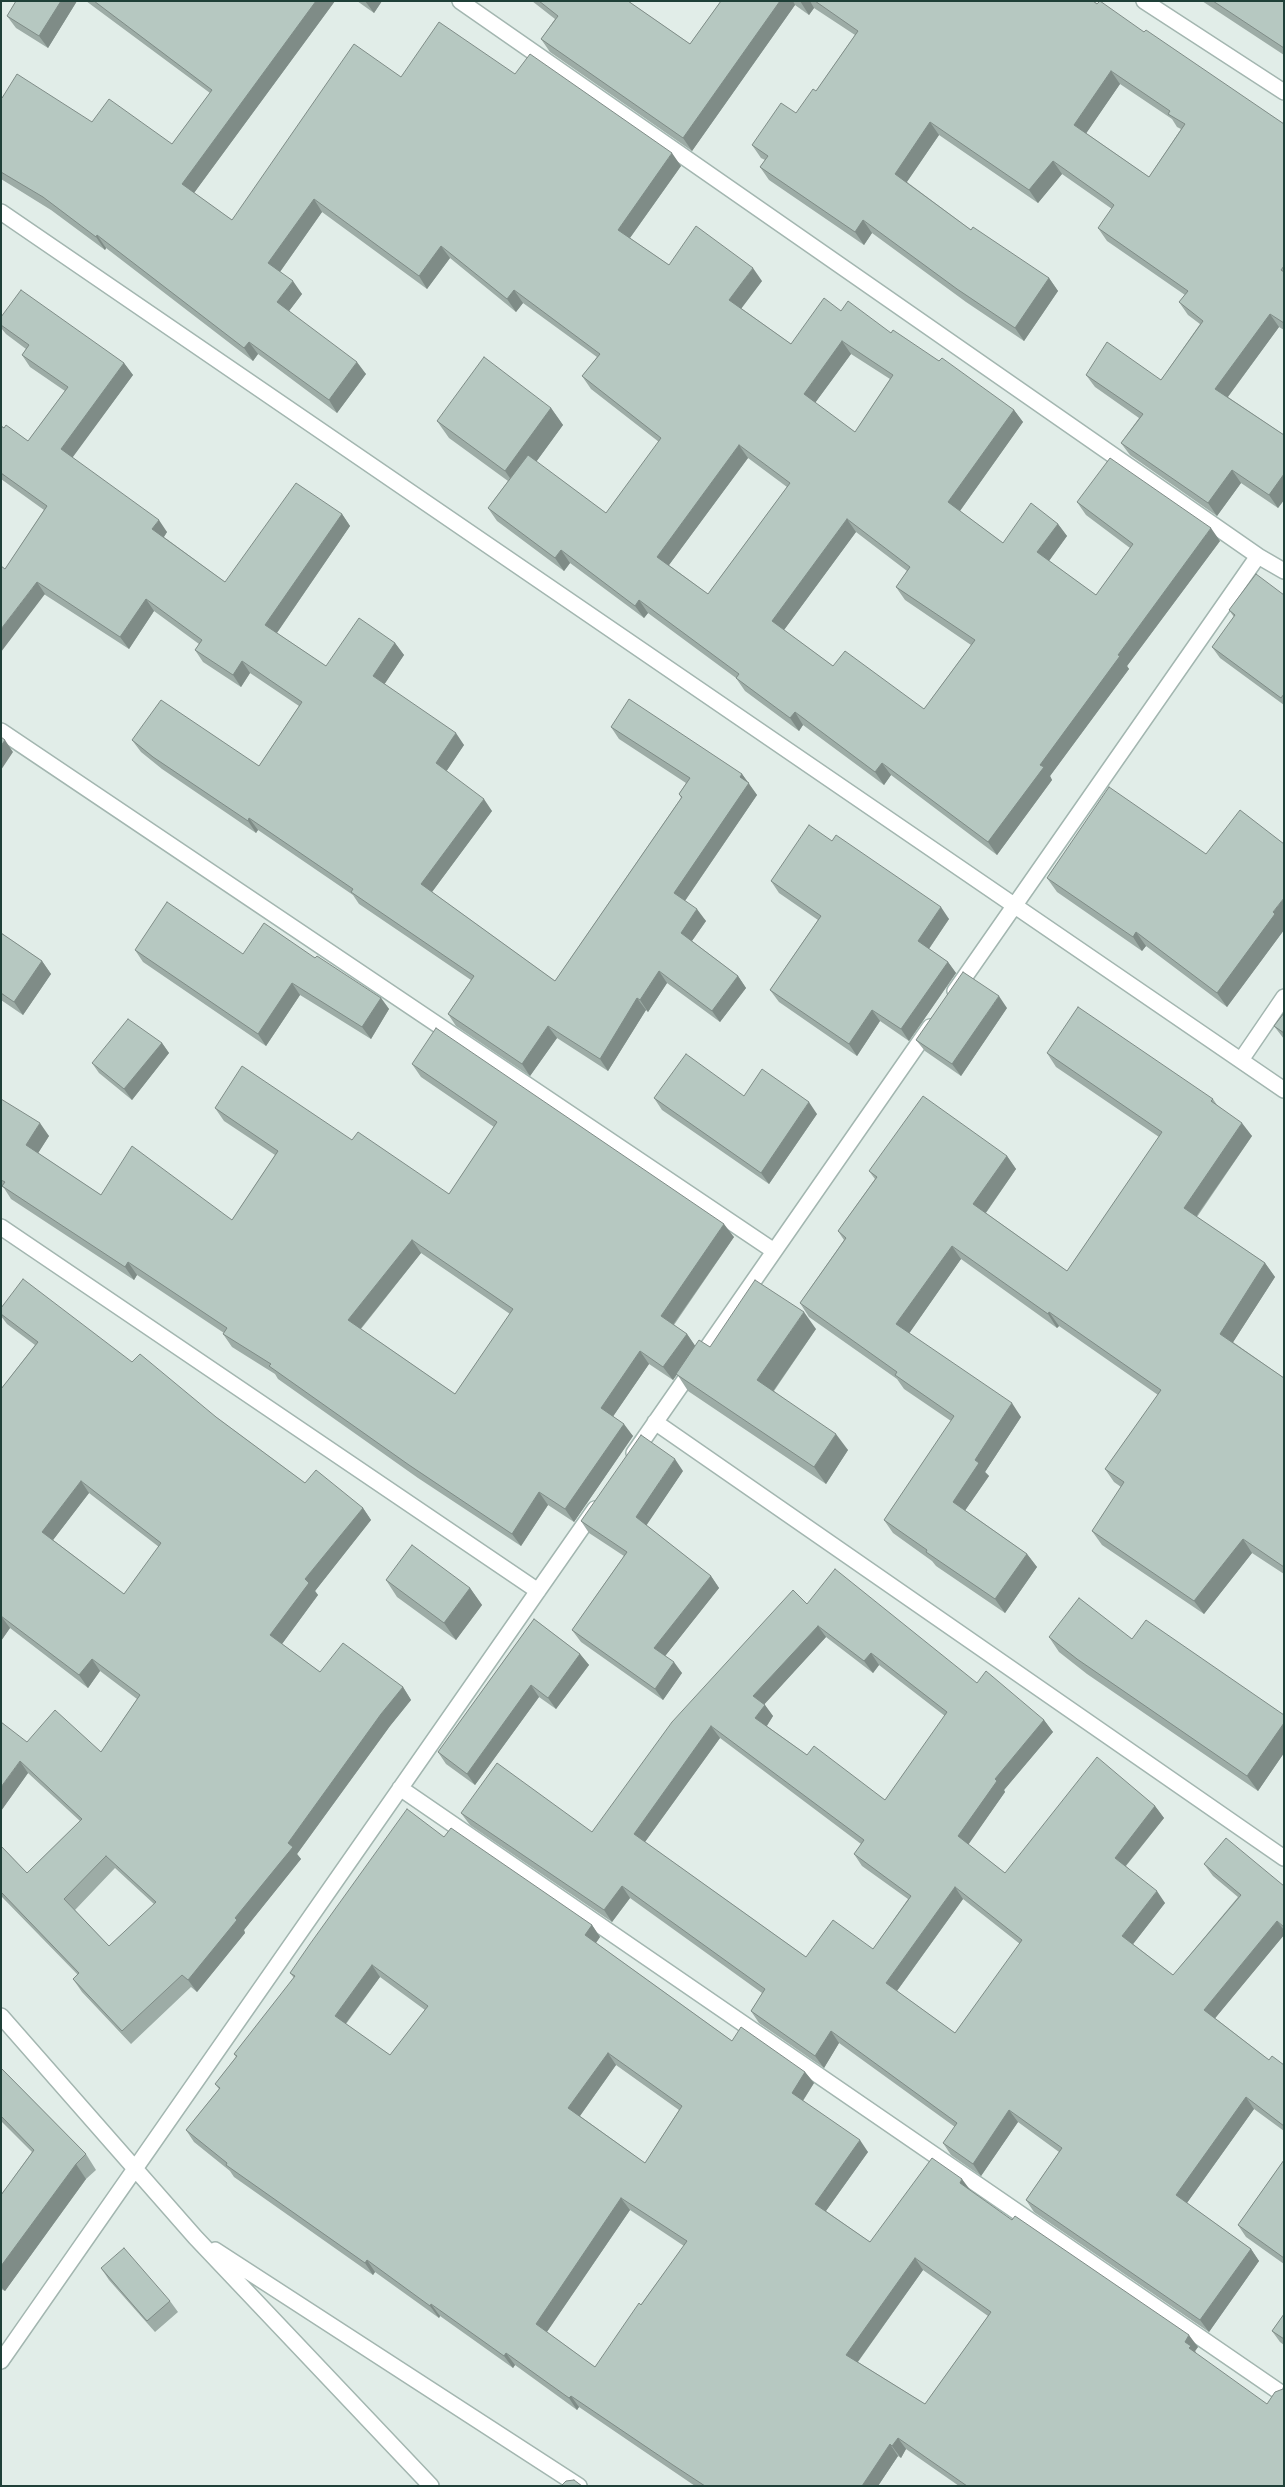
<!DOCTYPE html>
<style>
body{margin:0}
#map{position:relative;width:1285px;height:2487px;overflow:hidden;background:#e1ede8;font-family:"Open Sans",sans-serif}
canvas{display:block}
.frame{position:absolute;inset:0;border:2px solid #1f4038;pointer-events:none}
</style>
<div id="map">
<canvas width="1285" height="2487"></canvas>
<div class="frame"></div>
</div>
<script>
const g = document.querySelector('canvas').getContext('2d');
g.lineJoin = 'round';
const shape = rows => new Path2D(rows.map(r => 'M' + r).join(''));
function trace(path, color, width, dash) { g.strokeStyle = color; g.lineWidth = width; g.lineCap = dash ? 'butt' : 'round'; g.setLineDash(dash || []); g.stroke(path); }
function fillPath(path, color) { g.fillStyle = color; g.fill(path, 'evenodd'); }
const minor = shape([
 [460,1,1258,556,1284,571],
 [1144,1,1284,92],
 [1,212,1284,1090],
 [1,731,774,1251],
 [955,991,1258,556],
 [1241,1060,1284,997],
 [1,1227,538,1591],
 [655,1422,1284,1858],
 [634,1453,930,1027],
 [400,1788,1284,2395],
 [1,2016,195,2237,431,2486],
 [215,2250,579,2486],
 [1,2361,595,1509]
]);
const wall = shape([
 [16,1,77,1,48,48,16,28,7,16],
 [86,1,335,1,194,193,232,220,401,77,515,74,681,166,630,238,669,265,762,281,741,308,791,344,841,311,891,333,939,361,1014,410,1023,422,960,511,1003,543,1058,524,1067,536,1049,561,1096,595,1130,548,1086,515,1077,502,1220,541,1127,666,1129,669,1050,776,1052,780,997,855,891,775,884,785,803,725,799,731,745,691,736,678,648,613,644,618,570,563,564,571,497,521,488,508,508,481,449,438,437,421,551,408,563,425,536,462,606,513,659,442,591,389,582,376,597,357,523,303,516,312,450,258,427,289,322,212,280,272,302,294,289,311,366,374,337,413,258,354,253,361,106,248,105,250,51,210,1,179,1,97,92,122,172,144,210,93],
 [851,354,890,379,855,432,815,403],
 [748,458,787,487,708,594,669,565],
 [856,532,907,571,896,587,905,600,971,645,924,709,833,666,784,630],
 [357,1,382,1,374,13],
 [532,1,628,1,690,44,721,1,1093,1,1144,32,1284,124,1284,330,1279,327,1228,397,1284,435,1284,500,1278,508,1241,483,1217,516,1130,455,1121,443,1139,418,1095,387,1086,375,1161,380,1200,324,1188,315,1179,302,1185,295,1107,241,1098,228,1112,209,1062,174,1038,203,939,135,907,182,971,230,1049,278,1058,291,1024,341,966,302,872,233,864,245,769,180,760,167,765,160,761,158,752,145,796,113,816,91,855,35,814,8,809,15,795,5,692,151,550,52,541,39,555,19],
 [1120,84,1172,119,1177,127,1181,129,1149,177,1086,133],
 [1202,1,1284,1,1284,55],
 [1,317,124,363,133,375,72,457,167,532,164,537,225,582,342,514,350,526,277,633,326,666,395,643,404,655,384,684,464,745,446,771,492,811,432,892,555,981,681,798,679,794,686,783,619,739,611,727,742,774,757,795,685,901,706,921,692,941,738,976,746,988,720,1022,667,983,648,1012,646,1010,608,1071,557,1038,530,1076,456,1026,448,1014,471,980,359,904,353,895,258,830,256,833,162,769,141,752,132,740,259,766,299,706,250,673,241,687,203,662,195,650,199,644,154,611,129,649,5,569,44,510,1,479,1,426,28,441,65,391,30,367,22,355,26,349,6,334,1,328],
 [1284,595,1284,705,1220,658,1212,647,1234,617,1229,610],
 [832,841,949,919,929,949,948,962,956,973,909,1041,880,1021,857,1056,779,1002,770,990,818,920,779,893,771,881],
 [1047,878,1283,926,1284,930,1227,1007,1146,946,1142,951,1057,892],
 [1,933,42,961,51,974,23,1015,1,1000],
 [135,950,243,954,315,958,381,998,389,1009,371,1039,300,995,266,1046,143,962],
 [1007,1008,961,1076,925,1051,916,1040],
 [1284,1013,1284,1039,1274,1026],
 [162,1043,169,1053,132,1100,99,1073,92,1063],
 [1047,1053,1213,1099,1217,1105,1252,1136,1197,1217,1265,1263,1275,1277,1233,1342,1284,1378,1284,1574,1252,1553,1204,1614,1102,1545,1092,1531,1121,1487,1114,1482,1105,1469,1158,1395,1059,1326,1057,1328,961,1259,909,1333,1021,1417,985,1472,989,1476,965,1510,1027,1554,1037,1567,1005,1613,936,1566,932,1561,893,1533,884,1520,951,1421,904,1389,897,1379,809,1317,800,1303,844,1240,838,1231,875,1179,869,1171,1007,1156,1016,1169,986,1213,1067,1271,1159,1137,1056,1067],
 [412,1064,734,1237,674,1325,687,1334,695,1346,710,1347,816,1329,774,1391,848,1450,826,1484,688,1391,677,1374,673,1380,649,1364,613,1416,633,1436,574,1522,548,1505,521,1546,418,1478,278,1379,275,1374,232,1347,223,1334,224,1333,137,1275,134,1280,11,1199,4,1188,1,1186,1,1099,49,1136,38,1153,101,1195,232,1220,275,1155,224,1121,215,1108,352,1140,449,1194,494,1127,421,1077],
 [421,1253,510,1314,455,1394,361,1329],
 [744,1096,817,1114,769,1184,662,1110,654,1098],
 [1,1308,132,1362,216,1417,305,1483,363,1508,371,1520,315,1591,318,1595,282,1644,320,1672,403,1687,411,1700,390,1726,297,1854,301,1859,244,1930,245,1933,197,1992,191,1987,131,2044,82,1992,73,1979,78,1975,1,1896,1,1846,27,1873,80,1821,28,1773,1,1811,27,1742,101,1752,137,1699,100,1671,88,1688,10,1628,1,1641,1,1389,35,1345,7,1324,1,1316],
 [89,1493,159,1547,124,1594,53,1540],
 [115,1868,154,1904,109,1946,75,1910],
 [683,1471,646,1525,711,1576,719,1588,665,1656,682,1673,663,1700,581,1642,572,1630,624,1556,589,1533,581,1521],
 [386,1580,470,1588,482,1605,456,1640,397,1597],
 [807,1604,977,1683,1044,1720,1053,1732,1004,1790,1005,1792,968,1844,1005,1873,1155,1806,1164,1818,1126,1866,1165,1903,1133,1944,1173,1975,1238,1897,1213,1876,1204,1864,1284,1886,1284,1935,1215,2018,1269,2060,1284,2065,1284,2131,1254,2109,1187,2203,1251,2249,1259,2261,1209,2332,1034,2212,1026,2200,1059,2152,1018,2122,981,2176,951,2155,943,2143,955,2127,839,2043,824,2068,759,2023,751,2011,762,1993,630,1898,612,1922,470,1825,461,1813,592,1832],
 [826,1637,873,1673,879,1665,945,1716,885,1800,807,1755,767,1726,773,1716,764,1704],
 [720,1738,861,1844,854,1854,862,1866,908,1899,873,1949,806,1957,645,1842],
 [963,1899,1020,1944,955,2033,897,1991],
 [534,1619,580,1654,589,1665,556,1709,539,1697,475,1785,446,1764,438,1752],
 [1049,1637,1132,1639,1284,1715,1284,1753,1258,1791,1087,1674,1059,1652],
 [444,1837,592,1925,600,1937,596,1943,732,2041,805,2072,814,2083,803,2101,868,2152,826,2211,870,2242,970,2191,1012,2220,1198,2347,1195,2351,1284,2486,959,2486,906,2449,901,2458,898,2456,878,2486,695,2486,579,2407,577,2410,515,2365,513,2368,440,2316,439,2318,375,2272,373,2275,234,2177,230,2171,194,2142,186,2130,219,2089,215,2084,236,2057,234,2054,294,1978,290,1973],
 [380,1977,425,2010,390,2055,346,2024],
 [616,2065,679,2110,645,2163,580,2116],
 [630,2210,684,2246,595,2367,547,2332],
 [923,2270,988,2316,925,2404,858,2362],
 [1,2068,86,2154,96,2170,86,2179,5,2291,1,2289,1,2195,32,2152,1,2121],
 [1284,2160,1284,2264,1246,2237,1238,2225],
 [101,2268,170,2301,178,2312,155,2332,109,2280],
 [1284,2314,1284,2345,1280,2342,1272,2331]
]);
const shadedWall = shape([
 [61,1,77,1,48,48,39,36],
 [316,1,335,1,191,197,182,184],
 [365,1,382,1,374,13],
 [780,1,793,1,795,5,692,151,683,138],
 [800,1,810,1,814,8,809,15],
 [1111,71,1120,84,1083,138,1074,125],
 [930,122,939,135,904,186,895,174],
 [672,153,681,166,627,242,618,230],
 [1053,161,1062,174,1038,203,1029,190],
 [314,199,322,212,277,276,268,263],
 [863,220,872,233,864,245,855,232],
 [97,235,106,248,105,250,96,237],
 [441,246,450,258,427,289,419,276],
 [753,268,762,281,738,313,729,300],
 [1049,278,1058,291,1024,341,1015,328],
 [293,281,302,294,286,315,277,302],
 [514,290,523,303,516,312,507,299],
 [1270,314,1279,327,1224,402,1215,389],
 [842,341,851,354,812,407,804,394],
 [249,342,258,354,253,361,244,348],
 [357,362,366,374,337,413,329,400],
 [124,363,133,375,70,461,61,449],
 [551,408,563,425,517,488,505,471],
 [1014,410,1023,422,957,515,948,502],
 [739,445,748,458,666,569,657,557],
 [1232,470,1241,483,1217,516,1208,503],
 [1284,474,1284,500,1278,508,1269,495],
 [342,514,350,526,274,637,265,625],
 [847,519,856,532,781,634,772,621],
 [159,520,167,532,161,541,152,529],
 [1058,524,1067,536,1046,565,1037,552],
 [1211,528,1220,541,1127,666,1129,669,1050,776,1052,780,997,855,988,842,1040,765,1118,655],
 [561,550,570,563,564,571,555,558],
 [37,582,45,594,1,652,1,629],
 [146,599,154,611,129,649,120,637],
 [639,600,648,613,644,618,635,606],
 [395,643,404,655,382,688,373,676],
 [242,661,250,673,241,687,233,675],
 [795,712,803,725,799,731,790,718],
 [456,733,464,745,444,775,436,763],
 [5,740,13,752,1,770,1,746],
 [882,763,891,775,884,785,875,772],
 [742,774,757,795,682,905,674,893],
 [484,799,492,811,429,896,421,884],
 [249,818,258,830,256,833,248,821],
 [1284,898,1284,930,1227,1007,1217,993,1273,912],
 [941,907,949,919,926,953,918,941],
 [697,909,706,921,689,945,681,933],
 [1136,932,1146,946,1142,951,1133,937],
 [42,961,51,974,23,1015,14,1002],
 [948,962,956,973,909,1041,901,1029],
 [659,971,667,983,648,1012,640,1000],
 [738,976,746,988,720,1022,712,1011],
 [292,983,300,995,266,1046,258,1034],
 [999,996,1007,1008,961,1076,952,1064],
 [381,998,389,1009,371,1039,362,1027],
 [637,998,646,1010,608,1071,600,1059],
 [872,1010,880,1021,857,1056,849,1044],
 [548,1026,557,1038,530,1076,522,1064],
 [162,1043,169,1053,132,1100,124,1089],
 [809,1102,817,1114,769,1184,761,1173],
 [40,1123,49,1136,35,1158,26,1145],
 [1242,1123,1252,1136,1193,1221,1184,1208],
 [1007,1156,1016,1169,982,1218,973,1204],
 [724,1224,734,1237,670,1329,661,1316],
 [412,1240,421,1253,357,1333,348,1320],
 [952,1246,961,1259,906,1338,896,1324],
 [128,1262,137,1275,134,1280,125,1267],
 [1265,1263,1275,1277,1230,1347,1220,1334],
 [804,1312,816,1329,769,1397,757,1380],
 [1049,1312,1059,1326,1057,1328,1048,1314],
 [687,1334,696,1347,673,1380,663,1367],
 [640,1351,649,1364,610,1421,601,1408],
 [1012,1403,1021,1417,985,1472,989,1476,962,1515,953,1502,975,1460],
 [624,1424,633,1436,574,1522,565,1509],
 [836,1434,848,1450,826,1484,814,1467],
 [675,1459,683,1471,644,1529,636,1517],
 [81,1481,89,1493,50,1544,42,1532],
 [539,1492,548,1505,521,1546,512,1534],
 [363,1508,371,1520,315,1591,318,1595,279,1648,270,1635,305,1579],
 [1243,1539,1252,1553,1204,1614,1194,1601],
 [1027,1554,1037,1567,1005,1613,995,1599],
 [711,1576,719,1588,662,1660,654,1648],
 [470,1588,482,1605,456,1640,444,1623],
 [1,1616,10,1628,1,1641],
 [818,1626,826,1637,761,1708,753,1696],
 [871,1653,879,1665,873,1673,864,1661],
 [580,1654,589,1665,556,1709,548,1698],
 [92,1659,100,1671,88,1688,79,1675],
 [674,1662,682,1673,663,1700,655,1689],
 [531,1685,539,1697,475,1785,467,1774],
 [403,1687,411,1700,390,1726,297,1854,301,1859,244,1930,245,1933,197,1992,188,1980,235,1918,288,1843,381,1714],
 [765,1705,773,1716,764,1730,755,1718],
 [1044,1720,1053,1732,1004,1790,1005,1792,966,1848,958,1836,995,1779],
 [1284,1723,1284,1753,1258,1791,1247,1776],
 [711,1726,720,1738,642,1846,634,1834],
 [20,1761,28,1773,1,1811,1,1787],
 [1155,1806,1164,1818,1123,1869,1115,1858],
 [622,1886,630,1898,612,1922,604,1910],
 [955,1887,963,1899,894,1995,886,1983],
 [1157,1891,1165,1903,1130,1948,1122,1936],
 [1277,1921,1284,1930,1284,1935,1212,2022,1204,2010],
 [592,1925,600,1937,593,1947,585,1935],
 [372,1965,380,1977,343,2027,335,2016],
 [831,2031,839,2043,824,2068,815,2056],
 [608,2053,616,2065,577,2120,568,2108],
 [805,2072,814,2083,800,2105,792,2093],
 [1246,2097,1254,2109,1184,2207,1176,2195],
 [1009,2110,1018,2122,981,2176,973,2164],
 [860,2140,868,2152,823,2215,815,2204],
 [76,2164,86,2179,5,2291,1,2287,1,2266],
 [962,2179,971,2191,960,2183],
 [621,2198,630,2210,544,2336,536,2324],
 [1251,2249,1259,2261,1209,2332,1200,2320],
 [915,2258,923,2270,854,2367,846,2355],
 [367,2260,375,2272,373,2275,365,2263],
 [431,2304,440,2316,439,2318,430,2306],
 [1189,2335,1198,2347,1195,2351,1199,2358,1198,2360,1185,2342],
 [506,2353,515,2365,513,2368,504,2356],
 [571,2396,579,2407,577,2410,569,2398],
 [898,2438,906,2449,901,2458,892,2446],
 [890,2444,898,2456,878,2486,862,2486]
]);
const building = shape([
 [16,1,61,1,39,36,7,16,16,1],
 [94,1,316,1,182,184,232,220,354,44,401,77,439,22,515,74,530,54,672,153,618,230,669,265,696,226,753,268,729,300,791,344,824,298,841,311,848,301,891,333,893,330,939,361,942,358,1014,410,948,502,1003,543,1031,503,1058,524,1037,552,1096,595,1133,544,1077,502,1110,458,1211,528,1118,655,1120,656,1040,765,1044,767,988,842,882,763,875,772,795,712,790,718,736,678,739,674,639,600,635,606,561,550,555,558,488,508,528,455,606,513,661,438,582,376,600,354,514,290,507,299,441,246,419,276,314,199,268,263,293,281,277,302,357,362,329,400,249,342,244,348,97,235,96,237,43,197,1,172,1,97,2,98,17,74,92,122,109,99,172,144,212,90,94,1],
 [842,341,893,375,855,432,804,394,842,341],
 [739,445,790,483,708,594,657,557,739,445],
 [847,519,910,567,896,587,975,640,924,709,845,651,833,666,772,621,847,519],
 [539,1,628,1,690,44,721,1,780,1,683,138,541,39,558,16,539,1],
 [815,1,1093,1,1097,4,1100,1,1144,32,1146,30,1284,124,1284,266,1281,270,1284,272,1284,323,1270,314,1215,389,1284,435,1284,474,1269,495,1232,470,1208,503,1121,443,1143,414,1086,375,1107,342,1161,380,1203,321,1179,302,1188,291,1098,228,1114,205,1108,200,1053,161,1029,190,930,122,895,174,971,230,973,227,1049,278,1015,328,957,289,863,220,855,232,760,167,768,156,752,145,781,103,796,113,813,89,816,91,858,31,815,1],
 [1111,71,1170,111,1168,114,1185,124,1149,177,1074,125,1111,71],
 [1213,1,1284,1,1284,48,1213,1],
 [21,290,124,363,61,449,159,520,152,529,225,582,296,483,342,514,265,625,326,666,359,618,395,643,373,676,456,733,436,763,484,799,421,884,555,981,682,797,679,794,690,778,611,727,629,699,742,774,740,777,749,783,674,893,697,909,681,933,738,976,712,1011,659,971,640,1000,637,998,600,1059,548,1026,522,1064,448,1014,474,976,351,892,353,889,249,818,248,821,153,757,132,740,161,700,259,766,302,702,242,661,233,675,195,650,202,640,146,599,120,637,37,582,1,629,1,566,5,569,47,506,1,473,1,426,4,428,6,425,28,441,68,387,22,355,29,345,1,325,1,317,21,290],
 [484,357,551,408,505,471,437,421,484,357],
 [1256,574,1284,595,1284,694,1281,698,1212,647,1235,615,1229,610,1256,574],
 [1,737,5,740,1,746,1,737],
 [1109,787,1206,854,1240,810,1284,844,1284,898,1273,912,1275,914,1217,993,1136,932,1133,937,1047,878,1109,787],
 [809,825,832,841,836,835,941,907,918,941,948,962,901,1029,872,1010,849,1044,770,990,821,916,771,881,809,825],
 [167,902,243,954,264,923,315,958,317,956,381,998,362,1027,292,983,258,1034,135,950,167,902],
 [1,933,42,961,14,1002,1,993,1,933],
 [963,972,999,996,952,1064,916,1040,963,972],
 [1078,1007,1213,1099,1211,1101,1242,1123,1184,1208,1265,1263,1220,1334,1284,1378,1284,1567,1243,1539,1194,1601,1092,1531,1124,1482,1105,1469,1161,1390,1049,1312,1048,1314,952,1246,896,1324,1012,1403,975,1460,979,1463,953,1502,1027,1554,995,1599,926,1552,927,1550,884,1520,954,1416,895,1375,897,1372,800,1303,846,1238,838,1231,877,1177,869,1171,923,1096,1007,1156,973,1204,1067,1271,1162,1132,1047,1053,1078,1007],
 [1284,1013,1284,1033,1274,1026,1284,1013],
 [128,1019,162,1043,124,1089,92,1063,128,1019],
 [436,1028,724,1224,661,1316,687,1334,663,1367,640,1351,601,1408,624,1424,565,1509,539,1492,512,1534,409,1465,269,1366,271,1364,223,1334,227,1328,128,1262,125,1267,2,1186,5,1182,1,1180,1,1099,40,1123,26,1145,101,1195,132,1146,232,1220,278,1151,215,1108,242,1066,352,1140,358,1132,449,1194,497,1122,412,1064,436,1028],
 [412,1240,513,1309,455,1394,348,1320,412,1240],
 [686,1054,744,1096,762,1069,809,1102,761,1173,654,1098,686,1054],
 [23,1279,132,1362,140,1354,216,1417,305,1483,316,1470,363,1508,305,1579,309,1583,270,1635,320,1672,343,1643,403,1687,381,1714,288,1843,293,1847,235,1918,237,1920,188,1980,182,1975,122,2031,73,1979,79,1973,1,1892,1,1846,27,1873,82,1819,20,1761,1,1787,1,1722,27,1742,55,1710,101,1752,140,1695,92,1659,79,1675,1,1616,1,1389,38,1342,1,1314,1,1308,23,1279],
 [81,1481,161,1543,124,1594,42,1532,81,1481],
 [106,1856,156,1902,109,1946,64,1899,106,1856],
 [755,1280,804,1312,757,1380,836,1434,814,1467,676,1374,699,1340,710,1347,755,1280],
 [641,1435,675,1459,636,1517,711,1576,654,1648,674,1662,655,1689,572,1630,627,1552,581,1521,641,1435],
 [412,1545,470,1588,444,1623,386,1580,412,1545],
 [835,1569,977,1683,986,1671,1044,1720,995,1779,997,1781,958,1836,1005,1873,1097,1757,1155,1806,1115,1858,1157,1891,1122,1936,1173,1975,1241,1895,1204,1864,1226,1838,1284,1886,1284,1927,1277,1921,1204,2010,1269,2060,1272,2056,1284,2065,1284,2126,1246,2097,1176,2195,1251,2249,1200,2320,1026,2200,1062,2148,1009,2110,973,2164,943,2143,957,2123,831,2031,815,2056,751,2011,765,1989,622,1886,604,1910,461,1813,497,1763,592,1832,672,1722,793,1590,807,1604,835,1569],
 [818,1626,864,1661,871,1653,947,1712,885,1800,814,1746,807,1755,755,1718,765,1705,753,1696,818,1626],
 [711,1726,864,1840,854,1854,911,1896,873,1949,833,1920,806,1957,634,1834,711,1726],
 [955,1887,1022,1940,955,2033,886,1983,955,1887],
 [1079,1598,1132,1639,1146,1620,1284,1715,1284,1723,1247,1776,1077,1659,1049,1637,1079,1598],
 [534,1619,580,1654,548,1698,531,1685,467,1774,438,1752,534,1619],
 [407,1809,444,1837,451,1828,592,1925,585,1935,732,2041,741,2027,805,2072,792,2093,860,2140,815,2204,870,2242,932,2158,962,2179,960,2183,1012,2220,1015,2216,1189,2335,1185,2342,1191,2346,1189,2348,1267,2404,1275,2392,1283,2389,1284,2384,1284,2486,967,2486,898,2438,892,2446,890,2444,862,2486,705,2486,673,2465,571,2396,569,2398,506,2353,504,2356,431,2304,430,2306,367,2260,365,2263,226,2165,227,2163,186,2130,220,2088,215,2084,237,2056,234,2054,295,1976,290,1973,310,1944,407,1809],
 [372,1965,428,2006,390,2055,335,2016,372,1965],
 [608,2053,682,2106,645,2163,568,2108,608,2053],
 [621,2198,687,2241,641,2305,639,2303,595,2367,536,2324,621,2198],
 [915,2258,991,2312,925,2404,846,2355,915,2258],
 [1,2068,86,2154,76,2164,1,2266,1,2195,34,2150,1,2116,1,2068],
 [1284,2160,1284,2258,1238,2225,1284,2160],
 [124,2248,170,2301,147,2321,101,2268,124,2248],
 [1284,2314,1284,2339,1272,2331,1284,2314],
 [574,2480,582,2486,561,2486,566,2481,574,2480]
]);
trace(minor, '#a3b6b0', 18);
trace(minor, '#fff', 15);
fillPath(wall, '#9daca6');
fillPath(shadedWall, '#7f8c87');
fillPath(building, '#b6c8c1');
trace(building, '#7f8c87', 1);
</script>
